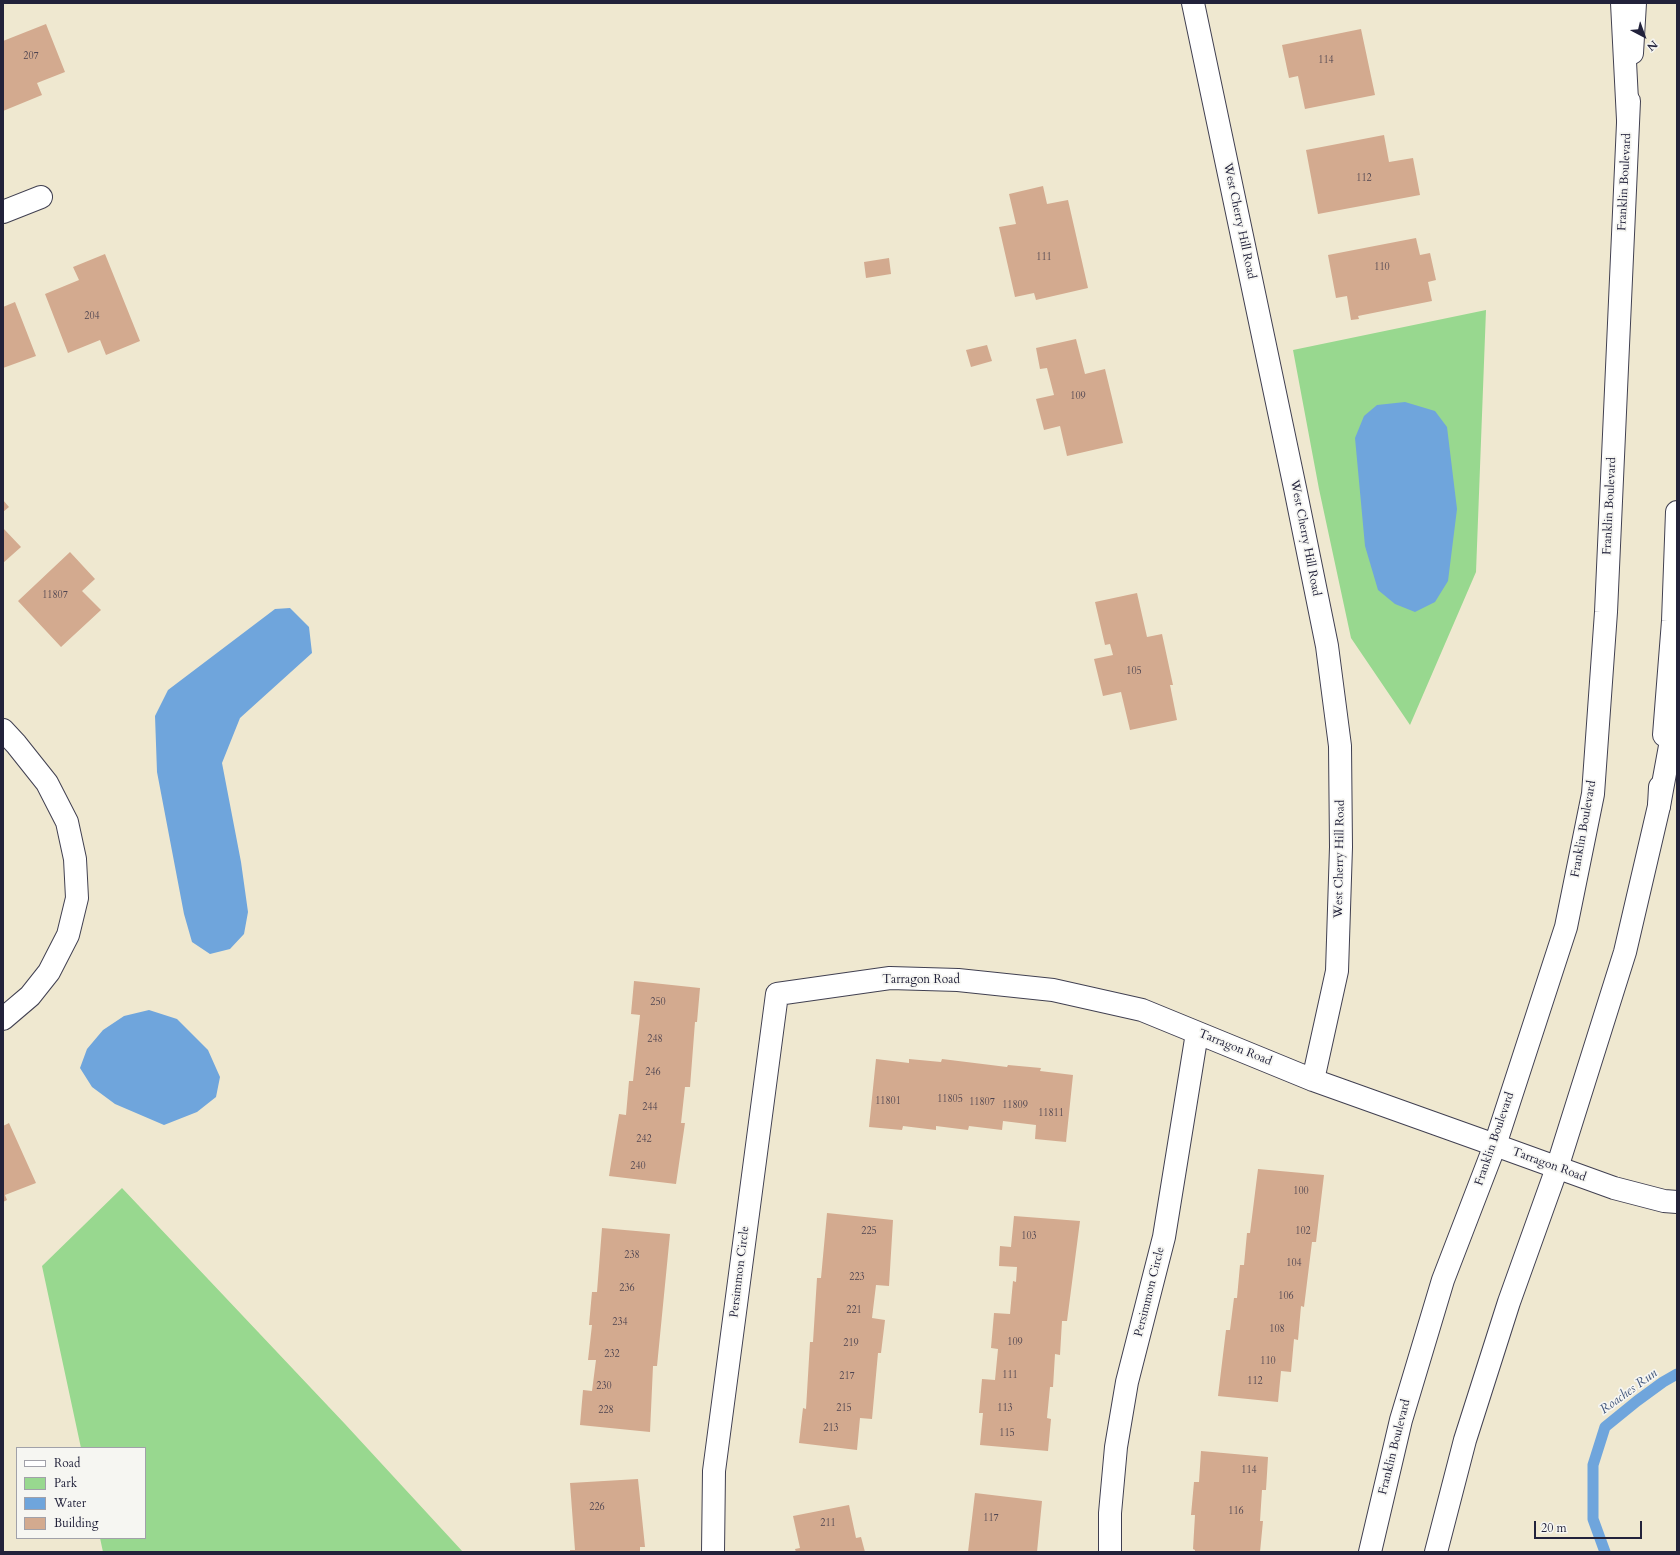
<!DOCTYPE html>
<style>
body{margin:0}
#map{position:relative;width:1680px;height:1555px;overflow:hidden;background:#efe8d0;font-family:Cardo,serif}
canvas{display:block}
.frame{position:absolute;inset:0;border:4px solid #22223b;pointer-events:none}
.legend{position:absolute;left:16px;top:1447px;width:130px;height:92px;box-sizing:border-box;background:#f6f6f2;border:1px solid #a1a1a9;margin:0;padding:5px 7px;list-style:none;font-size:12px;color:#22223b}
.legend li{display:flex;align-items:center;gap:8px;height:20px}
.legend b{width:20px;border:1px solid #a1a1a9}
.north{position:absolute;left:1624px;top:16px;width:40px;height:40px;-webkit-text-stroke:3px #f6f6f2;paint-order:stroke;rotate:139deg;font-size:11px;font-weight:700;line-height:16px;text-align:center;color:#22223b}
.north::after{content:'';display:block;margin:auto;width:14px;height:18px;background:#22223b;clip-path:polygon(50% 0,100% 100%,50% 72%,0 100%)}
.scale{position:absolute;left:1534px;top:1521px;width:108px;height:18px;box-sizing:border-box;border:2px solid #22223b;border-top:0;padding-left:5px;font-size:12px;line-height:14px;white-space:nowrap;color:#22223b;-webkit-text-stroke:3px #f6f6f2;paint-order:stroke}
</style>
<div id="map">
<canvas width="1680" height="1555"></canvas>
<div class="frame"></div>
<ul class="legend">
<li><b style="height:5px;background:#fff"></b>Road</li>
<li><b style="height:11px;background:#98d88f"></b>Park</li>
<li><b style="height:11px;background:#6fa5dc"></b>Water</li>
<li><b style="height:11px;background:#d3aa8f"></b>Building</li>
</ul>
<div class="north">N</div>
<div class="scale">20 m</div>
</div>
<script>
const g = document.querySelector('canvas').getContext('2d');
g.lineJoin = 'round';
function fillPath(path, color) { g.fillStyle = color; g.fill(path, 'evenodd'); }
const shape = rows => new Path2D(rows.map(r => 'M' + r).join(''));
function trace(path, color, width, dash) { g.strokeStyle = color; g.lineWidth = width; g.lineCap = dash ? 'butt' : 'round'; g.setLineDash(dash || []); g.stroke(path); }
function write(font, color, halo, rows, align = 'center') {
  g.font = font + ' Cardo,serif'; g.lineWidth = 3.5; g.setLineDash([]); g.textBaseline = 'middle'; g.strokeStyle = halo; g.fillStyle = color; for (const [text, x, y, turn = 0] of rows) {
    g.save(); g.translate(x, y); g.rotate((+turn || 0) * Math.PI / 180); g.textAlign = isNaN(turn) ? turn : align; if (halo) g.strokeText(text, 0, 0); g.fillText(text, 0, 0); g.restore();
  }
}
const green = shape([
 [1486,310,1476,572,1410,725,1351,638,1319,489,1293,350],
 [122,1188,345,1424,463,1552,103,1552,100,1538,145,1538,145,1448,81,1448,42,1266]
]);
const water = shape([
 [1405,402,1435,411,1447,427,1457,509,1448,581,1435,602,1415,612,1395,604,1378,590,1365,546,1355,438,1364,416,1377,405],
 [290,608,309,627,312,653,240,718,222,763,241,862,248,912,244,934,230,949,210,954,192,942,184,914,157,772,155,716,168,690,275,609],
 [149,1010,177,1019,208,1050,220,1077,216,1097,197,1112,164,1125,115,1104,92,1087,80,1068,87,1049,103,1030,124,1016]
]);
const stream = shape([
 [1605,1552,1593,1519,1593,1465,1605,1427,1637,1401,1663,1382,1677,1374]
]);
const building = shape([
 [46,24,65,72,37,83,42,95,3,111,3,41],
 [1361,29,1375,95,1305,109,1298,76,1289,78,1282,45],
 [1384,135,1389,162,1413,158,1420,195,1318,214,1306,150],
 [1043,186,1047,204,1068,200,1088,288,1036,300,1034,293,1015,297,999,227,1016,224,1009,194],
 [1416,238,1420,255,1430,253,1436,280,1428,282,1432,301,1358,316,1359,319,1351,320,1347,296,1336,298,1328,255],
 [105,254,140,341,106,355,100,340,68,353,45,294,79,280,73,267],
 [889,258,891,274,866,278,864,262],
 [15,302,36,356,3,368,3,307],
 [1076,339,1085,374,1105,369,1123,443,1067,456,1060,426,1044,430,1036,399,1054,395,1047,368,1040,369,1036,348],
 [987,345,992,361,971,367,966,350],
 [3,500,9,507,3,512],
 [3,528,21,547,3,563],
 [70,552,95,579,82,591,101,610,61,647,18,601],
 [1137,593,1147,637,1162,634,1173,685,1170,685,1177,720,1130,730,1121,692,1103,696,1094,659,1113,655,1110,644,1105,645,1095,602],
 [634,981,700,988,697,1022,695,1022,690,1087,685,1087,681,1123,685,1123,676,1184,609,1176,619,1114,626,1115,629,1081,633,1081,640,1015,631,1014],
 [876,1059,909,1063,909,1059,941,1062,942,1059,1007,1067,1008,1065,1041,1068,1040,1071,1073,1075,1066,1142,1035,1139,1036,1125,1003,1121,1002,1130,969,1126,968,1130,936,1126,936,1130,903,1126,902,1130,869,1127],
 [9,1123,36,1183,5,1195,7,1200,3,1202,3,1126],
 [1258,1169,1324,1175,1316,1242,1312,1242,1304,1307,1301,1306,1298,1340,1294,1339,1291,1372,1281,1371,1278,1402,1218,1396,1226,1330,1230,1330,1234,1298,1237,1298,1240,1265,1244,1265,1247,1233,1250,1233],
 [827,1213,893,1220,889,1286,876,1285,872,1318,885,1320,881,1353,878,1353,872,1419,860,1418,857,1450,799,1443,803,1408,806,1409,810,1342,813,1342,817,1278,821,1278],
 [1014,1216,1080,1221,1067,1321,1062,1321,1060,1355,1055,1354,1053,1387,1050,1387,1047,1418,1051,1419,1048,1451,980,1445,983,1413,979,1413,982,1379,995,1380,998,1349,991,1348,994,1313,1010,1314,1013,1281,1016,1282,1017,1267,999,1266,1000,1246,1011,1247],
 [602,1228,670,1234,657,1366,653,1366,650,1432,580,1425,583,1390,592,1391,596,1360,588,1360,592,1325,589,1325,592,1292,597,1292],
 [1201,1451,1268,1457,1266,1490,1262,1490,1260,1521,1263,1521,1260,1552,1195,1552,1195,1550,1193,1549,1195,1515,1191,1515,1194,1482,1199,1482],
 [638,1479,645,1547,640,1547,640,1552,570,1552,570,1550,575,1550,570,1483],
 [975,1493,1042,1501,1037,1552,968,1552],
 [849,1505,856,1538,861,1537,865,1552,796,1552,795,1549,800,1548,793,1516]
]);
const minor = shape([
 [1193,3,1295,488,1327,646,1340,746,1341,847,1337,971,1313,1080],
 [3,212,41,197],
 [3,730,16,744,47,783,67,822,75,859,77,898,68,935,49,972,30,996,3,1019],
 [713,1552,714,1471,777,994,890,978,958,980,1053,990,1142,1010,1313,1080,1495,1145],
 [1110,1552,1110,1513,1116,1447,1127,1382,1164,1237,1197,1033]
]);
const tertiary = shape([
 [1495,1145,1614,1188,1664,1201,1677,1202]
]);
const secondary = shape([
 [1632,53,1635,3],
 [1664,735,1673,621,1677,512],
 [1370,1552,1401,1420,1443,1280,1495,1145,1566,927,1593,794,1606,612,1629,101],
 [1436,1552,1465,1440,1509,1302,1557,1168,1625,952,1659,806,1660,787]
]);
const motorway = shape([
 [1622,3,1628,120],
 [1659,806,1677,708]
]);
const numberNames = [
 ["207",31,57],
 ["114",1326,61],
 ["112",1364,179],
 ["111",1044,258],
 ["110",1382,268],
 ["204",92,317],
 ["109",1078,397],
 ["11807",55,596],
 ["105",1134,672],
 ["250",658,1003],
 ["248",655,1040],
 ["246",653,1073],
 ["11805",950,1100],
 ["11801",888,1102],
 ["11807",982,1103],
 ["11809",1015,1106],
 ["244",650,1108],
 ["11811",1051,1114],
 ["242",644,1140],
 ["240",638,1167],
 ["100",1301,1192],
 ["225",869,1232],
 ["102",1303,1232],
 ["103",1029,1237],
 ["238",632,1256],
 ["104",1294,1264],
 ["223",857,1278],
 ["236",627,1289],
 ["106",1286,1297],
 ["221",854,1311],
 ["234",620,1323],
 ["108",1277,1330],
 ["109",1015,1343],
 ["219",851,1344],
 ["232",612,1355],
 ["110",1268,1362],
 ["111",1010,1376],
 ["217",847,1377],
 ["112",1255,1382],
 ["230",604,1387],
 ["215",844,1409],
 ["113",1005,1409],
 ["228",606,1411],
 ["213",831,1429],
 ["115",1007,1434],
 ["114",1249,1471],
 ["226",597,1508],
 ["116",1236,1512],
 ["117",991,1519],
 ["211",828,1524]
];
const streetNames = [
 ["Franklin Boulevard",1625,182,-87],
 ["West Cherry Hill Road",1239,221,78],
 ["Franklin Boulevard",1610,506,-87],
 ["West Cherry Hill Road",1305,538,79],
 ["Franklin Boulevard",1584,829,-80],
 ["West Cherry Hill Road",1340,859,-89],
 ["Tarragon Road",921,980],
 ["Tarragon Road",1235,1048,22],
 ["Franklin Boulevard",1495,1139,-71],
 ["Tarragon Road",1549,1165,20],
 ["Persimmon Circle",740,1272,-83],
 ["Persimmon Circle",1150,1292,-76],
 ["Franklin Boulevard",1395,1447,-76]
];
const waterNames = [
 ["Roaches Run",1629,1392,-36]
];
fillPath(green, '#98d88f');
fillPath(water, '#6fa5dc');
trace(stream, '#6fa5dc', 11);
fillPath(building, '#d3aa8f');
trace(minor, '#414051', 24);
trace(tertiary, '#414051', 24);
trace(secondary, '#414051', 24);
trace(motorway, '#414051', 24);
trace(minor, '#fff', 22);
trace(tertiary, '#fff', 22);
trace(secondary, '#fff', 22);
trace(motorway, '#fff', 22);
write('10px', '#4e4450', null, numberNames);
write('12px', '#22223b', '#f6f6f2', streetNames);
write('italic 13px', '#41567b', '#f6f6f2', waterNames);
</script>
